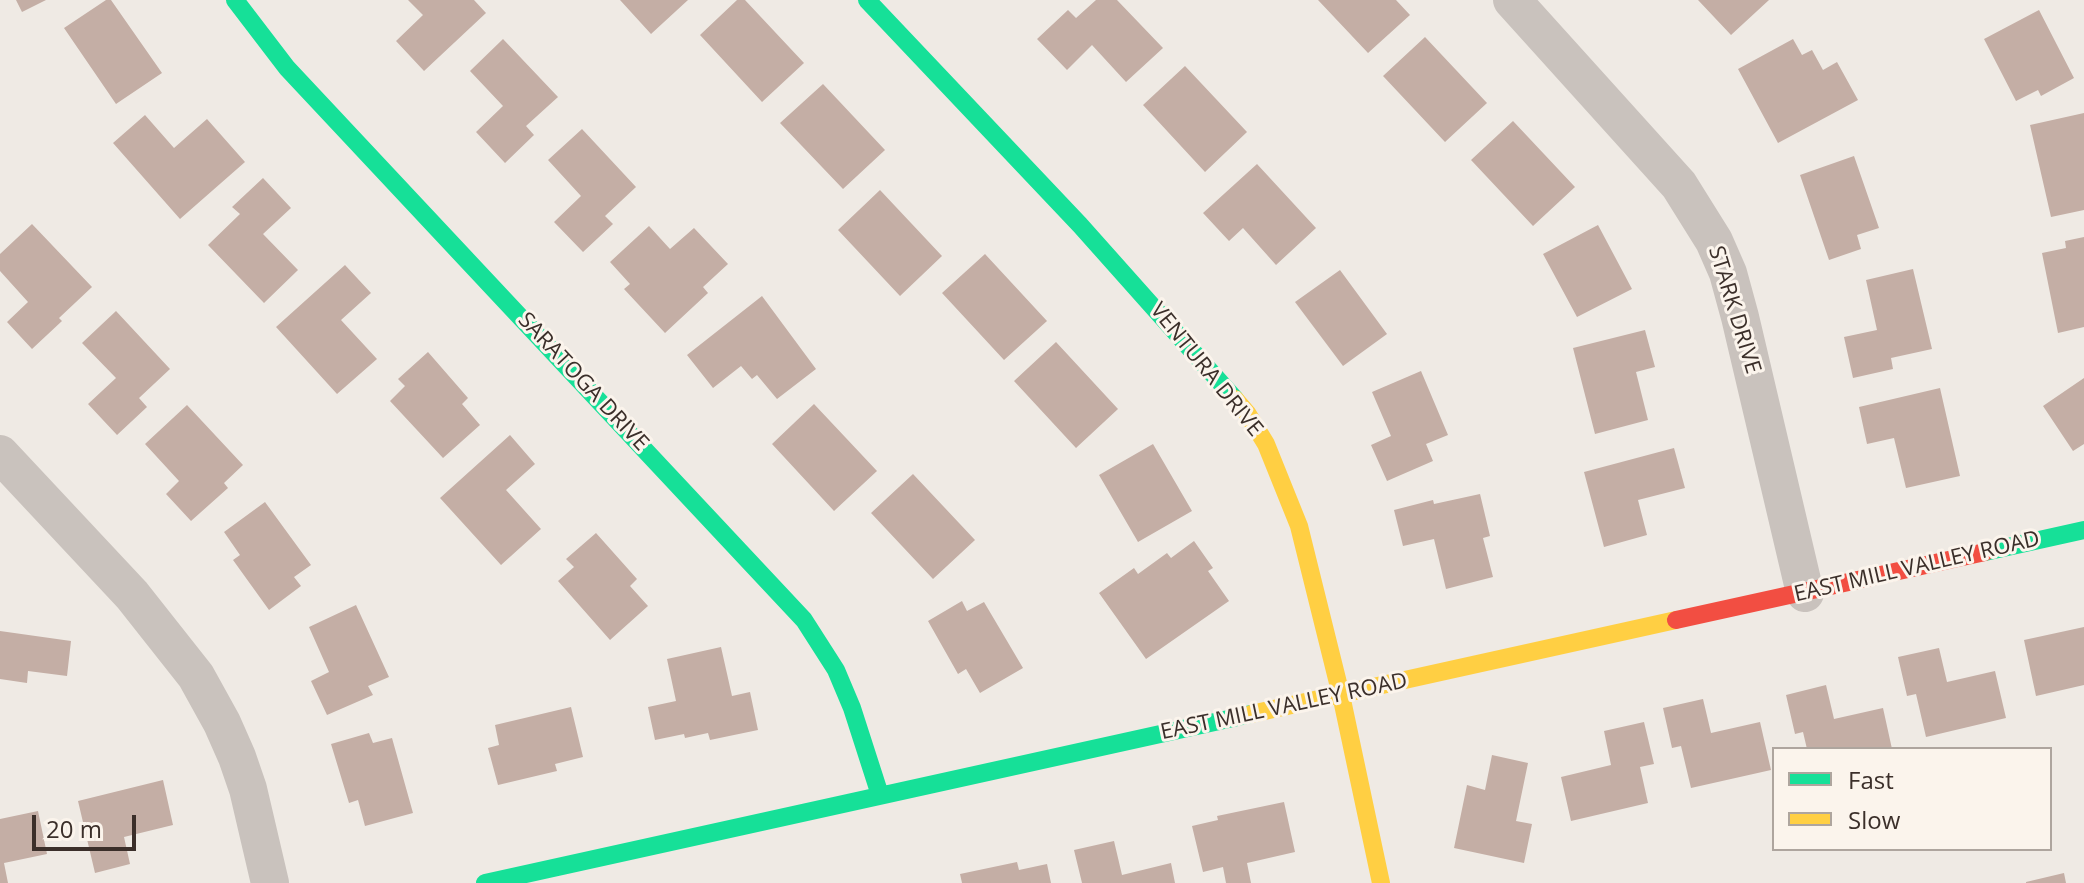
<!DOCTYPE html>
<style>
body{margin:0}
#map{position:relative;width:2084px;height:883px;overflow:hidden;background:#efeae4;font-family:"Open Sans",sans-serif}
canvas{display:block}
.legend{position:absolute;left:1772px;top:747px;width:280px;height:104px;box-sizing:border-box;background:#fbf4ec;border:2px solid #aea59e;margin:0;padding:10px 14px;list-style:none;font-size:24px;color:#3b2f2a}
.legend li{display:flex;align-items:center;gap:16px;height:40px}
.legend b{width:40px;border:2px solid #aea59e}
.scale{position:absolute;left:32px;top:815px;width:104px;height:36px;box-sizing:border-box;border:4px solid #3b2f2a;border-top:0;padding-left:10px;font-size:24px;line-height:28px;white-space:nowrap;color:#3b2f2a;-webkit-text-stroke:6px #fbf4ec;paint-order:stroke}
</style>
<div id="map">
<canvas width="2084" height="883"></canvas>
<ul class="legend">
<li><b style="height:10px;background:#16e098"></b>Fast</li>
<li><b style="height:10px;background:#ffcf43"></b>Slow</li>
</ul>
<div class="scale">20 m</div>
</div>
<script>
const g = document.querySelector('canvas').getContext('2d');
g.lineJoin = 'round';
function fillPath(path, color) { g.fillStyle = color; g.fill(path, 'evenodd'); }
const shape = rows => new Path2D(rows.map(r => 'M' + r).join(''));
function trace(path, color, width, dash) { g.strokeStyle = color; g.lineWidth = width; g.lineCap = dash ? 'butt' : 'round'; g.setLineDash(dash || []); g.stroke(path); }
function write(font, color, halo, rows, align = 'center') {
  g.font = font + ' "Open Sans",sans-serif'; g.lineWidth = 6; g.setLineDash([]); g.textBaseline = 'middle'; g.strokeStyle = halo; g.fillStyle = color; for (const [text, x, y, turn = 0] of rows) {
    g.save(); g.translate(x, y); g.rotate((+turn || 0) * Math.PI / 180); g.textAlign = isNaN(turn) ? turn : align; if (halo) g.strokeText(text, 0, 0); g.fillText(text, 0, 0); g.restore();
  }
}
const building = shape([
 [16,0,46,0,22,12],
 [106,0,111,0,162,73,116,104,64,28],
 [408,0,474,0,486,13,424,71,396,41,423,15],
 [620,0,688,0,651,34],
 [737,0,745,0,804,63,762,102,700,35],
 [1096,0,1117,0,1163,48,1126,82,1092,45,1067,70,1037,39,1068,10,1076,18],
 [1318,0,1396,0,1410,15,1368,53],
 [1698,0,1769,0,1731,35],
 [2039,10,2074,78,2041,96,2038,90,2016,101,1984,39],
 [1425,37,1487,103,1445,142,1383,76],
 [503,39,558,97,526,126,534,135,505,163,476,132,503,106,470,71],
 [1793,39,1802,55,1812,50,1823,70,1837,62,1858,100,1778,143,1738,69],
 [1185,66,1247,132,1205,172,1143,105],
 [823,84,885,150,843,189,780,123],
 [2084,113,2084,210,2051,217,2030,125],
 [145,115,174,148,207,119,245,162,180,219,113,143],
 [1513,121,1575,187,1533,226,1471,160],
 [582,129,636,187,605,216,613,224,583,252,554,222,581,196,548,160],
 [1854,156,1879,228,1857,235,1861,249,1829,260,1800,175],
 [1257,164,1316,228,1276,265,1243,228,1229,241,1203,213],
 [263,178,291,208,263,234,298,270,264,303,208,245,240,214,232,207],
 [880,190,942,256,900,296,838,230],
 [32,224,92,287,59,318,62,321,32,349,7,322,28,302,0,271,0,254],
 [1598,225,1632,289,1577,317,1543,254],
 [649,226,670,249,694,228,728,264,703,287,708,293,665,333,624,289,630,284,610,262],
 [2084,237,2084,327,2058,333,2042,253,2066,248,2065,241],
 [985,254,1047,321,1004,360,942,293],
 [345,265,371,293,341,320,377,359,337,394,276,327],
 [1913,269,1932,349,1891,358,1893,369,1853,378,1844,337,1877,330,1866,280],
 [1340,270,1387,334,1343,366,1295,302],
 [762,296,816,369,777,399,757,375,752,379,741,366,713,388,687,355],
 [116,311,170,369,139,398,147,407,117,435,88,404,116,378,82,343],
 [1645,330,1655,367,1636,372,1648,420,1595,434,1573,348],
 [1056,342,1118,409,1076,448,1014,381],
 [428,352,468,398,462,404,480,425,443,458,390,401,405,386,398,379],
 [1421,371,1448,435,1426,444,1433,461,1387,481,1371,445,1391,436,1372,392],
 [2084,378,2084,444,2073,451,2043,406],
 [1940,388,1960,476,1906,488,1894,438,1867,444,1859,407],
 [814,404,877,471,834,511,772,444],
 [187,405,243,465,224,483,228,488,191,521,166,494,179,481,145,444],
 [510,435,535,464,506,490,541,529,501,565,440,498],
 [1153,444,1192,511,1138,542,1099,475],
 [1674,448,1685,488,1638,500,1647,535,1604,547,1584,472],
 [913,474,975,540,933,579,871,513],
 [1480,494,1490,536,1483,538,1493,577,1446,589,1434,539,1403,546,1394,510,1433,500,1434,504],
 [265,502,311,565,294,577,301,586,269,610,233,560,240,555,224,532],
 [596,533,637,579,630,586,648,606,610,640,558,581,574,567,566,559],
 [1194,541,1213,568,1208,571,1229,601,1146,659,1099,593,1134,568,1138,574,1167,553,1171,558],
 [962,601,967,611,984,602,1023,668,980,693,966,669,958,674,928,621],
 [356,605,389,677,368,686,373,695,327,715,311,681,329,672,309,627],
 [2084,627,2084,685,2036,696,2024,640],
 [0,631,71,641,67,676,28,671,27,683,0,679],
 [721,647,732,696,750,692,758,730,710,740,708,733,685,738,684,734,655,740,648,707,676,701,667,659],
 [1939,648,1947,682,1995,671,2006,718,1926,737,1916,694,1907,696,1898,657],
 [1826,685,1834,719,1883,708,1892,749,1807,749,1803,732,1795,734,1786,695],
 [1703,699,1711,733,1760,722,1771,770,1691,788,1681,746,1672,748,1663,708],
 [571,707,583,757,555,764,557,771,498,785,488,748,499,745,495,725],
 [1644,722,1654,764,1640,767,1648,803,1571,821,1561,777,1611,765,1604,731],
 [369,733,373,743,392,738,413,813,365,826,358,800,349,803,331,744],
 [1492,755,1528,763,1516,821,1532,824,1524,863,1454,848,1467,785,1485,790],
 [163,780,173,825,124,837,130,864,95,873,78,801],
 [1284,802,1295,852,1247,863,1251,883,1226,883,1223,867,1203,872,1192,826,1218,820,1217,816],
 [38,811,47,854,4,863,8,883,0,883,0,819],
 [1114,841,1122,875,1171,863,1175,883,1082,883,1074,850],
 [1017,862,1019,870,1047,864,1051,883,962,883,960,874],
 [2064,873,2066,883,2026,883,2026,882]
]);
const street = shape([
 [1512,0,1679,185,1714,241,1728,273,1740,317,1805,593],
 [0,454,132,595,196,676,222,723,237,757,248,789,270,883]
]);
const fast = shape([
 [235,0,287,68,804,620,836,670,852,708,880,795],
 [867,0,1080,225,1235,399],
 [1985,552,2084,530],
 [485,883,1251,714]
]);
const slow = shape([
 [1235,399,1247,413,1266,444,1299,526,1341,695,1381,883],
 [1251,714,1676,620]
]);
const jam = shape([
 [1676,620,1985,552]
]);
const streetNames = [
 ["STARK DRIVE",1734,310,73],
 ["VENTURA DRIVE",1206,370,51],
 ["SARATOGA DRIVE",583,382,47],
 ["EAST MILL VALLEY ROAD",1917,567,-13],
 ["EAST MILL VALLEY ROAD",1284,707,-12]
];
fillPath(building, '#c4aea5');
trace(street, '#c9c2bd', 38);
trace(fast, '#16e098', 18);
trace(slow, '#ffcf43', 18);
trace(jam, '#f24e42', 18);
write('22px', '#3b2f2a', '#fbf4ec', streetNames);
</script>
